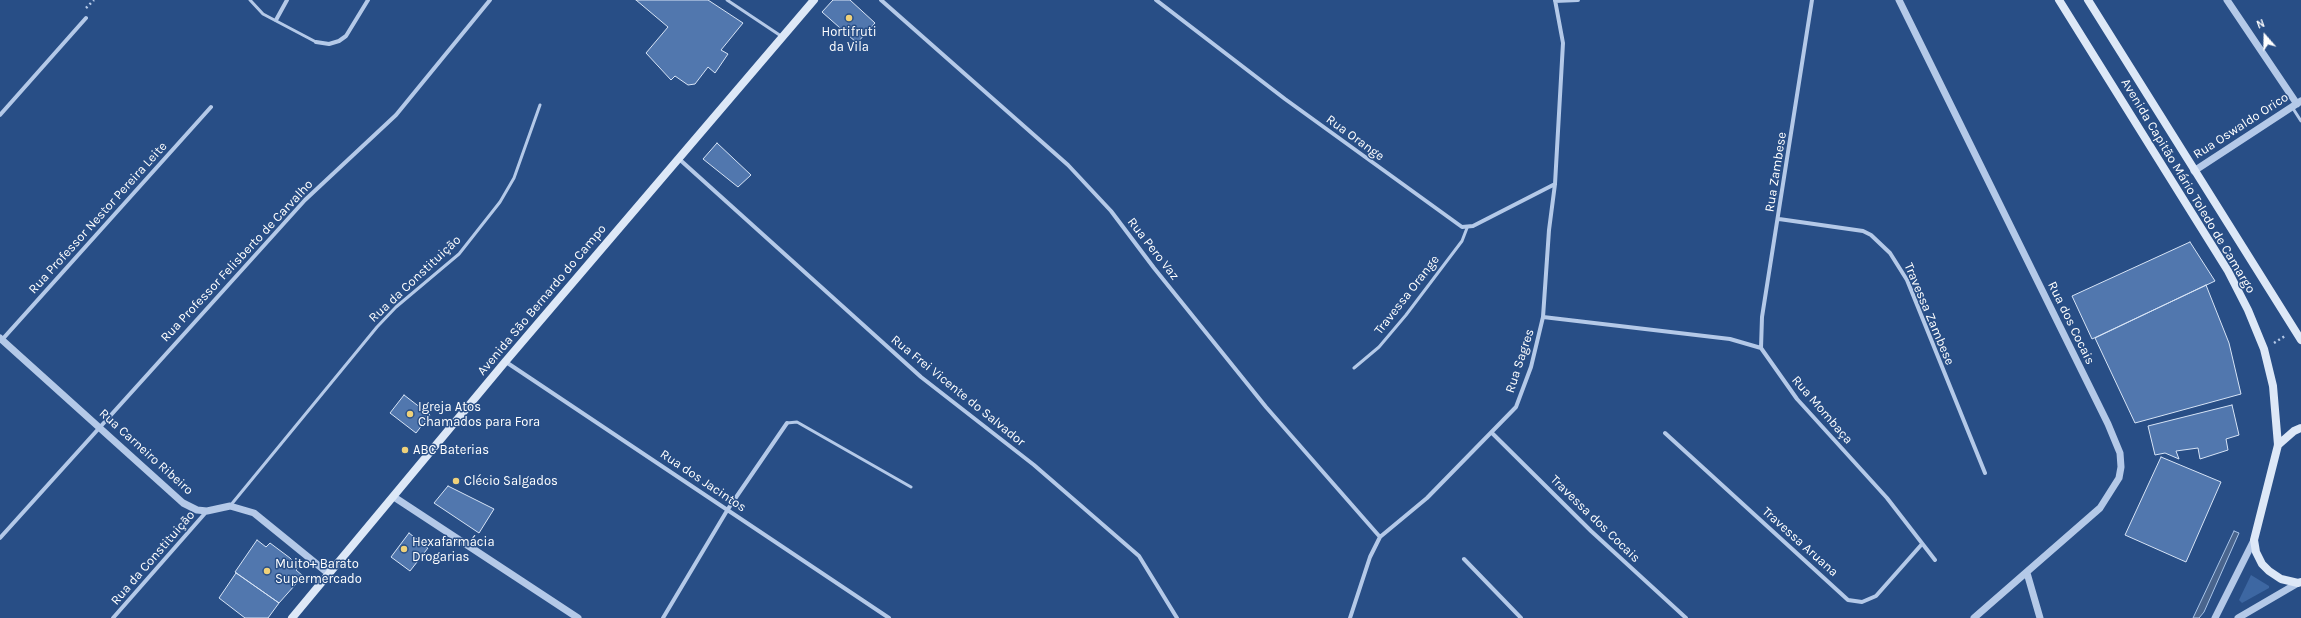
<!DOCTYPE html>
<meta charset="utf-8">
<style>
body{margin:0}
#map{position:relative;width:2301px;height:618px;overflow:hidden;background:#284e86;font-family:Karla,sans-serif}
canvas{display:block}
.north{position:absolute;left:2245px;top:16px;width:40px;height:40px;-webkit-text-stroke:3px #284e86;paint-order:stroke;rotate:340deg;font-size:11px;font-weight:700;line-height:16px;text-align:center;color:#fff}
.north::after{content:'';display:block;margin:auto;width:14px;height:18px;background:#fff;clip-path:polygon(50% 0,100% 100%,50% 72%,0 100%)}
</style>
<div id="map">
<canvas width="2301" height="618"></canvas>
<div class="north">N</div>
</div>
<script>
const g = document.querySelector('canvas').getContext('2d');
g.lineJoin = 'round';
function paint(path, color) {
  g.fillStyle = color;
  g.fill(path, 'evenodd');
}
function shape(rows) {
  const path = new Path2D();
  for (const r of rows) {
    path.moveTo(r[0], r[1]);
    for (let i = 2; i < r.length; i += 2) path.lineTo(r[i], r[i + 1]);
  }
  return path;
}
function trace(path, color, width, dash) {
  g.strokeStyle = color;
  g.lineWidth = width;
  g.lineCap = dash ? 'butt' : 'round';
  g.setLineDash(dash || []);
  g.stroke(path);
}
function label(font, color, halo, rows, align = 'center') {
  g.font = font + ' Karla,sans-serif';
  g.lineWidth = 3;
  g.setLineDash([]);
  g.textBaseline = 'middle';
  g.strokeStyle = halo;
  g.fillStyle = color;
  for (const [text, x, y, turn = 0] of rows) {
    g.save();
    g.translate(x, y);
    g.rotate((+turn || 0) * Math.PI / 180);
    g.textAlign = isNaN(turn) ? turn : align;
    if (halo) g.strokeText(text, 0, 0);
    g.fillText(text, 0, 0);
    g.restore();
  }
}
const green = shape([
 [2251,575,2269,586,2269,588,2242,603,2239,600]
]);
const water = shape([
 [2234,531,2239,533,2204,612,2199,618,2193,618,2234,531]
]);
const building = shape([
 [636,0,708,0,743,23,721,50,728,54,715,73,708,67,695,84,688,85,675,76,671,80,646,53,668,27,636,0],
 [833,0,850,0,875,23,857,43,822,12,833,0],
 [717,143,751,175,738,187,703,159,717,143],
 [2190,242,2215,281,2092,339,2072,296,2190,242],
 [2206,285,2229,343,2241,394,2135,423,2095,338,2206,285],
 [404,395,430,415,416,433,390,413,404,395],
 [2232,405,2239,435,2226,439,2228,450,2200,459,2198,448,2176,451,2179,459,2165,453,2155,455,2148,426,2232,405],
 [2161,457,2221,482,2186,562,2125,535,2161,457],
 [448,486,494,509,479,533,434,503,448,486],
 [409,533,428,548,410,571,391,557,409,533],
 [257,540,266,547,270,543,290,558,299,567,296,570,303,576,279,603,235,572,257,540],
 [236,573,279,603,268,618,245,618,219,598,236,573]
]);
const path = shape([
 [86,8,94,0],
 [2274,343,2285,336]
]);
const service = shape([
 [250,0,263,14,316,42],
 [727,0,781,36],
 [2292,107,2301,121],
 [1354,368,1379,347,1406,315,1462,241,1467,228],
 [787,423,797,422,911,487],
 [230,506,377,327,396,307,459,254,500,202,514,178,540,105]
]);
const minor = shape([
 [881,0,1068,165,1111,211,1154,268,1266,407,1380,537],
 [1156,0,1285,99,1462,227,1473,226,1555,184],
 [1555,1,1578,0],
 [276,20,287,0],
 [316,42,329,44,339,41,346,36,368,0],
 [0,115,86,18],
 [678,158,921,377,1034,465,1139,556,1177,618],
 [1779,219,1863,231,1871,235,1890,253,1907,280,1985,473],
 [1543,317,1730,339,1761,348,1797,399,1887,498,1935,560],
 [1,341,211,107],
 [1761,348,1762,317,1812,0],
 [506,362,889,618],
 [1492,433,1591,531,1686,618],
 [1665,433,1848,600,1862,602,1876,596,1922,544],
 [0,538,305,200,396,115,490,0],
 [1464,559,1521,618],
 [113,618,207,511],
 [663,618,728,509,787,423],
 [1350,618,1370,557,1380,537,1427,498,1516,407,1531,367,1543,317,1549,230,1555,184,1563,43,1555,0]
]);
const tertiary = shape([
 [1899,0,2108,424,2120,453,2121,467,2119,478,2100,508,1974,618],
 [2227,0,2297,104],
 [2194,171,2301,101],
 [0,338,183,503,197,510,207,511,230,506,254,513,329,574],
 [394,497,578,618],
 [2027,573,2040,618],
 [2215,618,2254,540],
 [2238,618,2298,583]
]);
const secondary = shape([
 [2059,0,2228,271,2248,310,2264,349,2273,386,2278,445,2254,540,2256,552,2262,564,2269,571,2281,579,2298,583,2301,582],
 [2088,0,2301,340],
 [2278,445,2294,431,2301,428],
 [292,618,505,362,814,0]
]);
const markers = [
 [849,18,4,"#efd17a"],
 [410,414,4,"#efd17a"],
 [405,450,4,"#efd17a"],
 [456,481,4,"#efd17a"],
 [404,549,4,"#efd17a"],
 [267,571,4,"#efd17a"]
];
const poiNames = [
 ["Hortifruti",849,32,"center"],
 ["da Vila",849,47,"center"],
 ["Igreja Atos",418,407],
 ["Chamados para Fora",418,422],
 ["ABC Baterias",413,450],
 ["Clécio Salgados",464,481],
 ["Hexafarmácia",412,542],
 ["Drogarias",412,557],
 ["Muito+ Barato",275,564],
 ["Supermercado",275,579]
];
const streetNames = [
 ["Rua Oswaldo Orico",2241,126,-33],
 ["Rua Orange",1355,138,36],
 ["Rua Zambese",1776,172,-81],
 ["Avenida Capitão Mário Toledo de Camargo",2188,186,59],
 ["Rua Professor Nestor Pereira Leite",98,218,-48],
 ["Rua Pero Vaz",1153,249,52],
 ["Rua Professor Felisberto de Carvalho",237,261,-47],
 ["Rua da Constituição",415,279,-43],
 ["Travessa Orange",1407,295,-52],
 ["Avenida São Bernardo do Campo",542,300,-50],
 ["Travessa Zambese",1929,314,67],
 ["Rua dos Cocais",2071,323,64],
 ["Rua Sagres",1520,361,-72],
 ["Rua Frei Vicente do Salvador",958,391,39],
 ["Rua Mombaça",1822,410,49],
 ["Rua Carneiro Ribeiro",146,452,42],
 ["Rua dos Jacintos",703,481,34],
 ["Travessa dos Cocais",1595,519,44],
 ["Travessa Aruana",1800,542,42],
 ["Rua da Constituição",153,558,-49]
];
paint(green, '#3d67a2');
paint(water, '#4a658d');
trace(water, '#a8c4e8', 1);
paint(building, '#5177ae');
trace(building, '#d7e4f6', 1);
trace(path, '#b4c9e8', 2.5, [2, 3]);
trace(service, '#b4c9e8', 3);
trace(minor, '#b4c9e8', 4);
trace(tertiary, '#b4c9e8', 7);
trace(secondary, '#dde8f7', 8);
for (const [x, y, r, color] of markers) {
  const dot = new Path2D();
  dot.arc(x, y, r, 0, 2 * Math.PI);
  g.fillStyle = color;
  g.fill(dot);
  trace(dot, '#284e86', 1.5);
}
label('13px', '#fff', '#284e86', poiNames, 'left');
label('13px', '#fff', '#284e86', streetNames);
</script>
